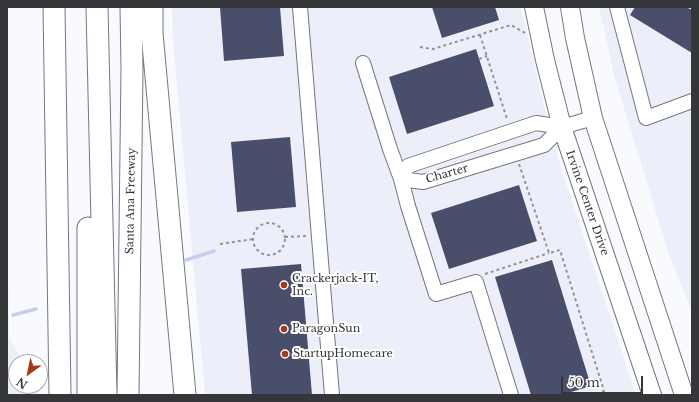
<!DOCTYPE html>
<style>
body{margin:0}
#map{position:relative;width:699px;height:402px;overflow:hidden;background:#f9fafe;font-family:"Libre Baskerville",serif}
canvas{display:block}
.frame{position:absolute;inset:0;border:8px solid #35363a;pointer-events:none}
.north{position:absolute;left:8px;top:354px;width:40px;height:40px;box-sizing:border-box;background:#fff;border:1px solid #aeafb0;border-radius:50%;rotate:213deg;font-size:11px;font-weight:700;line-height:16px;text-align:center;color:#35363a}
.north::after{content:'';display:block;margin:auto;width:14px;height:18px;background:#a33a1e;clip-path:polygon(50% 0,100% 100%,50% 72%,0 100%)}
.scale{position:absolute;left:561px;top:376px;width:82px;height:18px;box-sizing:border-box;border:2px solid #35363a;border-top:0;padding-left:5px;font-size:12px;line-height:14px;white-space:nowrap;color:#35363a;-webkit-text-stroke:3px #fff;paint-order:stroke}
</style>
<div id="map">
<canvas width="699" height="402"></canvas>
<div class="frame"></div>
<div class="north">N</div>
<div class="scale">50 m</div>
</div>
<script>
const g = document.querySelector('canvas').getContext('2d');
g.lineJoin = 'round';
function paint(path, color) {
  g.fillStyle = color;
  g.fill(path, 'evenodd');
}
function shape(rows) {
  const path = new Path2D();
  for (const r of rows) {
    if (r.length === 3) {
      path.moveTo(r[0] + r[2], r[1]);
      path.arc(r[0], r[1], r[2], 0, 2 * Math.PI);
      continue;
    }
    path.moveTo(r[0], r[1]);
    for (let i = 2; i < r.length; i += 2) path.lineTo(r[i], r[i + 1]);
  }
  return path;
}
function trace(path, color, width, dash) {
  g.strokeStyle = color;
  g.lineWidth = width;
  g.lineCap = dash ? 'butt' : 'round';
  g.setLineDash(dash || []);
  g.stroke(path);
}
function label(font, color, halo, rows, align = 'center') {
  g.font = font + ' "Libre Baskerville",serif';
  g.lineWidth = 4;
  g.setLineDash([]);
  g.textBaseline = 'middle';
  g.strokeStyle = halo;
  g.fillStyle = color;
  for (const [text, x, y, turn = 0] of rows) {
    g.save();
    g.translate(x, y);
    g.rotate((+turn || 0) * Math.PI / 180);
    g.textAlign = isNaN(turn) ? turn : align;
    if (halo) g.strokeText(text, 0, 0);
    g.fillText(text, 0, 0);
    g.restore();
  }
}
const built = shape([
 [172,7,521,7,544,105,561,168,636,395,205,395,173,41],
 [599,7,692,7,692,312,669,255,614,75],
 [7,185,9,338,20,356,20,362,16,362,16,386,21,386,22,395,7,395]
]);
const stream = shape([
 [186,260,214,251],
 [13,315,36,309]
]);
const building = shape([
 [220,7,280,7,284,56,224,61],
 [432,7,495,7,499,20,442,38],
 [635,7,686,7,692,10,692,53,630,15],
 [476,49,494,106,407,134,389,77],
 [290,137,296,207,237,212,231,142],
 [519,185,537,241,449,269,431,213],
 [552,260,591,386,561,395,531,395,495,277],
 [301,264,312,395,252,395,241,269]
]);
const path = shape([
 [480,35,507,119],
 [420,47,433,49,511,25,525,33],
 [479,59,487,56],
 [519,164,549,253,560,250,604,391,594,395],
 [269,239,16],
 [285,237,307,236],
 [220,244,253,239],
 [485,274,549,253]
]);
const minor = shape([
 [300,7,332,395],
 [617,7,646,118,692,101],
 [363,63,390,149,401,179,408,206,436,294,476,282,511,395],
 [562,127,544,145,423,182,401,179,408,166,536,123,562,127,593,118]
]);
const major = shape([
 [534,7,545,60,562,127,652,395],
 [570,7,575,38,593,118,684,395]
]);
const highway = shape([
 [54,7,60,395],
 [97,7,106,395],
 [152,7,152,33,185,395],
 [88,395,88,228],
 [128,395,132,68,131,7]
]);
const markers = [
 [284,285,4,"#a33a1e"],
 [284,329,4,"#a33a1e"],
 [285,354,4,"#a33a1e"]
];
const streetNames = [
 ["Charter",447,174,-16],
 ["Santa Ana Freeway",131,201,-89],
 ["Irvine Center Drive",587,203,71]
];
const poiNames = [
 ["Crackerjack-IT,",292,279],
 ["Inc.",292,292],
 ["ParagonSun",292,329],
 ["StartupHomecare",293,354]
];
paint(built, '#eceffa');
trace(stream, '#c6cef0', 3.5);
paint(building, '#494f6b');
trace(minor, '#747780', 16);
trace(major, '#747780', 20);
trace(highway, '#747780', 23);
trace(path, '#929397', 2, [3, 3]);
trace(minor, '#fff', 14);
trace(major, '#fff', 18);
trace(highway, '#fff', 21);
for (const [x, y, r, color] of markers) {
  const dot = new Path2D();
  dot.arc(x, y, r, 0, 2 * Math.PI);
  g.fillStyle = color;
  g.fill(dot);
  trace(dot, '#fff', 1.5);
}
label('11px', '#35363a', '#fff', streetNames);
label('11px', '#35363a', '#fff', poiNames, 'left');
</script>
